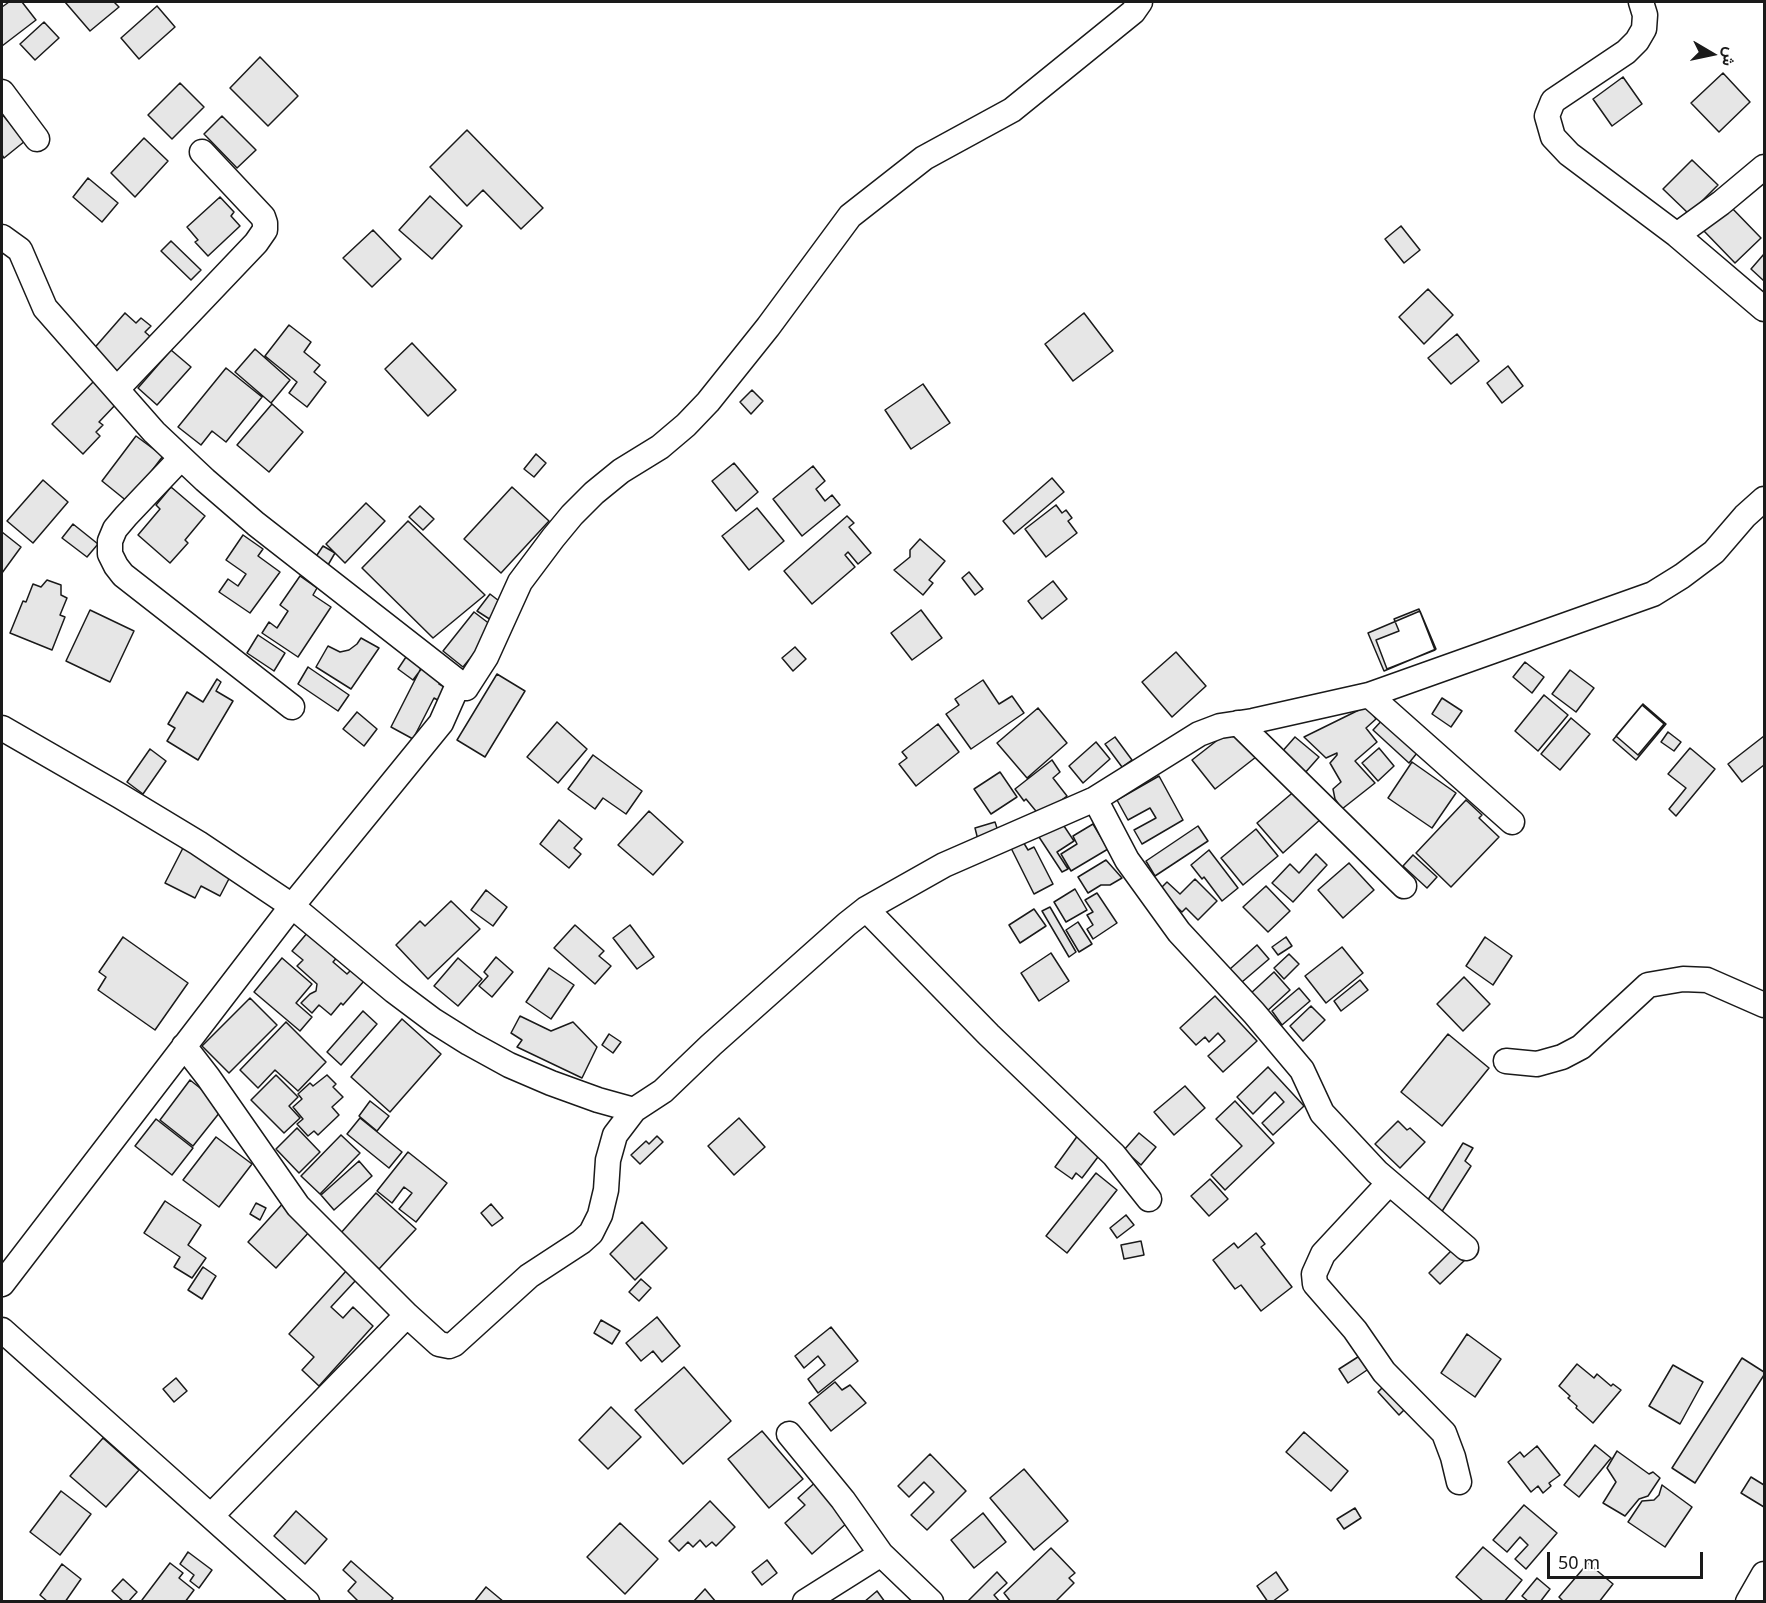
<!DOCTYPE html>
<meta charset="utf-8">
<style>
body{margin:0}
#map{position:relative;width:1766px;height:1603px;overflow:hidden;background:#fff;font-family:"Noto Sans",Vazirmatn,sans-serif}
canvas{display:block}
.frame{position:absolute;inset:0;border:3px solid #1a1a1a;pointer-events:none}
.north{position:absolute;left:1682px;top:24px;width:60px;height:60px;-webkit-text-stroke:4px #fff;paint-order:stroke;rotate:99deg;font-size:16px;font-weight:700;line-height:24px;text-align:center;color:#1a1a1a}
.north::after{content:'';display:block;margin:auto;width:21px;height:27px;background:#1a1a1a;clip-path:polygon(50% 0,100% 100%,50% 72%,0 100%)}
.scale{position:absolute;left:1547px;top:1552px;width:156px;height:27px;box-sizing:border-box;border:3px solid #1a1a1a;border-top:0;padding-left:8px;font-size:18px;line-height:21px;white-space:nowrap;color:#1a1a1a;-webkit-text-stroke:4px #fff;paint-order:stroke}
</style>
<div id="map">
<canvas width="1766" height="1603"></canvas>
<div class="frame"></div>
<div class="north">ش</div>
<div class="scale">50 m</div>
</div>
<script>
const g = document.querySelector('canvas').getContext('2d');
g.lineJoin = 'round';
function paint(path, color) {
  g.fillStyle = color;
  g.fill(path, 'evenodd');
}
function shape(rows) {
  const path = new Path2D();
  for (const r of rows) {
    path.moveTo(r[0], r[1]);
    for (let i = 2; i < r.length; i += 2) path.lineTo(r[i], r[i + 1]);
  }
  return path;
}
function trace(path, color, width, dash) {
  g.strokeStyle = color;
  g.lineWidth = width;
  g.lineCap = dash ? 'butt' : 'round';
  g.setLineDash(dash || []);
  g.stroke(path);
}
const building = shape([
 [9,2,22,2,36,20,2,46,2,7,9,2],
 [65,2,114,2,119,7,90,31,65,2],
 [157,6,175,27,139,59,121,38,157,6],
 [44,22,59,38,35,60,20,44,44,22],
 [260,57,298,96,268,126,230,88,260,57],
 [1723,73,1750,102,1719,132,1691,103,1723,73],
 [1623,77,1642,104,1612,126,1593,99,1623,77],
 [180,83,204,107,172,139,148,115,180,83],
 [2,114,25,141,4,158,2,155,2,114],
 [222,116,256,150,237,168,204,134,222,116],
 [467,130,543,208,521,229,483,190,467,206,430,167,467,130],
 [144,138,168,161,135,197,111,173,144,138],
 [1692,160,1718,185,1689,214,1663,189,1692,160],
 [88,178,118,203,102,222,73,197,88,178],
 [430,196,462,226,432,259,399,230,430,196],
 [220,197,234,212,231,216,240,226,208,256,195,242,198,240,187,227,220,197],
 [1729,205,1761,238,1735,263,1703,230,1729,205],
 [1401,226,1420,250,1404,263,1385,239,1401,226],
 [373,230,401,259,372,287,343,258,373,230],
 [171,241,201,270,191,280,161,251,171,241],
 [1764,254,1764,281,1751,269,1764,254],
 [1428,289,1453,315,1424,344,1399,317,1428,289],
 [125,313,136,323,141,318,151,326,145,332,153,339,118,378,90,353,125,313],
 [1084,313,1113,351,1073,381,1045,344,1084,313],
 [289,325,311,342,304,352,320,365,314,372,326,382,307,407,289,393,297,382,265,356,289,325],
 [1457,334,1479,361,1451,384,1428,358,1457,334],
 [412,343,456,390,428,416,385,369,412,343],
 [255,349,290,380,271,403,235,372,255,349],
 [171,350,191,367,157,405,138,388,171,350],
 [1508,366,1523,386,1502,403,1487,383,1508,366],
 [226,368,262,397,226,442,212,431,201,445,178,427,226,368],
 [96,379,119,401,99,422,103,425,96,432,100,436,83,454,52,424,96,379],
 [923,384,950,423,911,449,885,410,923,384],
 [752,390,763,401,751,414,740,402,752,390],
 [272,404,303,432,269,472,237,445,272,404],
 [136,436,163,456,128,502,102,481,136,436],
 [536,454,546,463,534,477,524,469,536,454],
 [734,463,758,492,736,511,712,481,734,463],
 [813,466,825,481,816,489,825,501,832,495,840,505,802,536,773,499,813,466],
 [1052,478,1064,492,1014,534,1003,521,1052,478],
 [43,480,68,502,33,543,7,521,43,480],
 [171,487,205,516,185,540,188,543,170,563,138,535,160,509,156,505,171,487],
 [512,487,549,521,501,573,464,539,512,487],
 [366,503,385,521,345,563,326,544,366,503],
 [1056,505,1062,513,1066,510,1072,518,1068,521,1077,533,1046,557,1025,529,1056,505],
 [420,506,434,519,423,530,409,517,420,506],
 [757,508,784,541,749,570,722,536,757,508],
 [847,516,854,523,849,527,871,553,858,564,848,552,845,555,855,567,812,604,784,571,847,516],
 [408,521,485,595,433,638,362,568,408,521],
 [73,524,98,544,87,557,62,538,73,524],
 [2,532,21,547,2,573,2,532],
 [243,535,263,549,258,556,280,572,250,613,219,592,228,579,238,586,246,574,226,560,243,535],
 [920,539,945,561,929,580,933,583,923,595,894,570,910,557,910,550,920,539],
 [323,546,335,553,328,565,315,558,323,546],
 [969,572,983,589,975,595,962,578,969,572],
 [300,576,317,588,313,595,331,607,298,657,262,633,269,622,277,628,288,611,280,605,300,576],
 [47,580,61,585,61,595,67,598,60,615,65,617,52,650,10,633,23,601,26,602,33,584,41,587,47,580],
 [1053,581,1067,599,1042,619,1028,601,1053,581],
 [490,594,503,604,491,620,477,611,490,594],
 [1419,609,1435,650,1387,669,1376,640,1399,631,1394,619,1419,609],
 [90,610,134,631,110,682,66,661,90,610],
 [921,610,942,638,912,660,891,633,921,610],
 [1420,611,1436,649,1384,671,1368,633,1420,611],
 [474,612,495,628,463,667,443,651,474,612],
 [258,635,285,653,274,671,247,653,258,635],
 [361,638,379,648,351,689,316,667,328,646,340,652,349,650,357,644,361,638],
 [795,647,806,659,793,671,782,658,795,647],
 [1176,652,1206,686,1172,717,1142,682,1176,652],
 [406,657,422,668,413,680,398,669,406,657],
 [1525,662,1544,677,1532,693,1513,677,1525,662],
 [422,666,443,677,439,684,452,691,445,704,434,698,413,739,391,727,422,666],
 [308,667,349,695,338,711,298,684,308,667],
 [1570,670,1594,688,1576,712,1552,694,1570,670],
 [497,674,525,691,485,757,457,740,497,674],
 [217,679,221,682,216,691,233,701,198,760,167,741,175,728,168,724,187,692,203,702,217,679],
 [983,680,999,704,1012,696,1024,713,971,749,946,714,959,705,955,699,983,680],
 [1544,695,1568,715,1538,751,1515,731,1544,695],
 [1442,698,1462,711,1451,727,1432,714,1442,698],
 [1643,704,1666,724,1636,760,1613,740,1643,704],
 [1642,705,1664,724,1638,755,1616,736,1642,705],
 [1367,706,1376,719,1366,728,1377,742,1355,761,1375,783,1342,809,1335,799,1333,789,1341,782,1330,763,1337,755,1337,753,1326,758,1304,737,1367,706],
 [1038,708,1067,743,1027,778,997,743,1038,708],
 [357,712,377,729,364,746,343,729,357,712],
 [1386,716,1421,748,1409,763,1373,730,1386,716],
 [1571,718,1590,734,1560,770,1541,754,1571,718],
 [557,722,587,749,558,783,527,757,557,722],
 [938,724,959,752,916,786,899,764,907,758,902,752,938,724],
 [1233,728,1256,757,1215,789,1192,760,1233,728],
 [1668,732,1681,742,1674,751,1661,742,1668,732],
 [1764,736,1764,765,1742,782,1728,764,1764,736],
 [1115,737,1132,760,1122,767,1105,744,1115,737],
 [1295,737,1319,757,1304,774,1280,754,1295,737],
 [1096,742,1110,759,1083,783,1069,766,1096,742],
 [1379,748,1394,766,1378,781,1362,763,1379,748],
 [1690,748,1715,769,1676,816,1669,809,1686,788,1668,774,1690,748],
 [150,749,166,761,143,794,127,782,150,749],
 [593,755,642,791,626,814,603,798,595,809,568,789,593,755],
 [1052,760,1060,772,1053,778,1067,796,1040,816,1026,799,1024,801,1015,789,1052,760],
 [1412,762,1456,793,1432,828,1388,798,1412,762],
 [1000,772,1017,797,991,814,974,789,1000,772],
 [1159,776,1183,820,1142,844,1134,830,1156,818,1150,808,1128,820,1117,800,1159,776],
 [1297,789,1322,818,1283,853,1257,823,1297,789],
 [1466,800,1482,815,1479,818,1499,837,1451,887,1416,853,1466,800],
 [649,811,683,842,653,875,618,845,649,811],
 [559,820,582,839,574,848,581,854,569,868,540,844,559,820],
 [995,822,999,834,978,840,975,828,995,822],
 [1062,823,1074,841,1057,852,1068,869,1062,872,1039,837,1062,823],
 [1093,824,1108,849,1071,871,1061,854,1077,844,1073,836,1093,824],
 [1198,826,1208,841,1155,876,1146,861,1198,826],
 [1256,829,1278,856,1243,885,1221,858,1256,829],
 [1022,840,1028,850,1034,847,1053,884,1034,894,1010,846,1022,840],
 [184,846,233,871,220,896,201,886,195,898,165,883,184,846],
 [1209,850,1238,888,1222,901,1204,877,1202,879,1191,865,1209,850],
 [1316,854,1327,865,1293,902,1272,883,1290,864,1299,873,1316,854],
 [1413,855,1437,877,1427,888,1403,866,1413,855],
 [1106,860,1122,878,1110,885,1101,885,1088,893,1078,877,1106,860],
 [1349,863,1374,890,1343,918,1318,890,1349,863],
 [1195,879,1217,901,1198,920,1186,908,1182,912,1159,890,1167,882,1180,894,1195,879],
 [1266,886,1290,911,1268,932,1243,907,1266,886],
 [1075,889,1087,910,1066,922,1054,902,1075,889],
 [486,890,507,907,493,926,471,910,486,890],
 [1097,893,1117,923,1093,939,1087,929,1093,925,1087,915,1093,912,1085,900,1097,893],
 [451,901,480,929,428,979,396,945,420,921,425,926,451,901],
 [1050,907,1076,952,1069,957,1042,911,1050,907],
 [1034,909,1046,926,1020,943,1009,925,1034,909],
 [1078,922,1092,944,1079,952,1066,930,1078,922],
 [575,925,604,951,599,956,611,966,595,984,554,948,575,925],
 [630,925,654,957,637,969,613,938,630,925],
 [308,932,341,953,333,962,347,974,351,970,364,981,343,1005,341,1003,331,1015,319,1005,312,1013,301,1003,310,994,316,991,317,984,297,966,303,960,292,951,308,932],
 [123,937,188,983,155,1030,98,990,106,977,99,972,123,937],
 [1286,937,1292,946,1278,955,1272,947,1286,937],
 [1485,937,1512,956,1493,985,1466,966,1485,937],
 [1257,945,1269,959,1242,982,1230,969,1257,945],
 [1342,947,1363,973,1326,1003,1305,976,1342,947],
 [1051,953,1069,981,1039,1001,1021,973,1051,953],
 [1289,954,1299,964,1284,979,1274,968,1289,954],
 [496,957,513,972,492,997,479,986,488,976,484,972,496,957],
 [282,958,312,984,296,1003,312,1017,300,1031,254,992,282,958],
 [458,958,482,979,458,1006,434,986,458,958],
 [549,968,574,985,551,1019,526,1002,549,968],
 [1274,972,1290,990,1266,1012,1250,994,1274,972],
 [1464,977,1490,1004,1463,1031,1437,1004,1464,977],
 [1360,980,1368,990,1341,1011,1334,1001,1360,980],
 [1299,988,1310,1001,1282,1025,1272,1011,1299,988],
 [1215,996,1257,1041,1223,1072,1208,1056,1225,1041,1218,1033,1209,1042,1205,1037,1196,1045,1180,1028,1215,996],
 [250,998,277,1025,229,1073,202,1046,250,998],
 [1311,1006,1325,1020,1303,1041,1290,1026,1311,1006],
 [363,1011,377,1024,341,1065,327,1052,363,1011],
 [520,1016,551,1031,573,1022,597,1047,582,1078,517,1047,522,1040,511,1033,520,1016],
 [402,1019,441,1054,390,1112,351,1077,402,1019],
 [286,1022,326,1062,298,1091,275,1070,258,1088,240,1070,286,1022],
 [609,1034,621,1042,613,1053,602,1045,609,1034],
 [1448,1034,1489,1068,1442,1126,1401,1092,1448,1034],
 [1268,1067,1304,1106,1273,1135,1262,1123,1284,1102,1275,1092,1253,1114,1237,1097,1268,1067],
 [276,1075,298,1097,289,1106,300,1118,284,1133,251,1100,276,1075],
 [327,1075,336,1084,333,1087,343,1097,332,1107,339,1115,318,1135,314,1131,308,1136,297,1124,303,1119,293,1107,302,1099,298,1094,310,1083,313,1086,327,1075],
 [190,1080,224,1107,193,1146,160,1120,190,1080],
 [1185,1086,1205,1108,1174,1135,1154,1112,1185,1086],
 [370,1101,389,1116,377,1131,359,1116,370,1101],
 [1235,1101,1274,1143,1225,1190,1211,1175,1242,1146,1216,1119,1235,1101],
 [360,1118,402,1152,389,1168,347,1134,360,1118],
 [739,1118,765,1147,734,1175,708,1146,739,1118],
 [156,1119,193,1148,172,1175,135,1146,156,1119],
 [1398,1121,1407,1130,1410,1128,1425,1142,1400,1168,1375,1144,1398,1121],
 [297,1128,320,1152,299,1173,276,1149,297,1128],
 [1081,1131,1104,1149,1082,1178,1076,1173,1072,1179,1055,1167,1081,1131],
 [1139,1133,1156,1147,1141,1165,1124,1150,1139,1133],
 [341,1135,360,1153,320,1194,301,1176,341,1135],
 [657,1136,663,1142,640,1164,631,1155,646,1141,649,1144,657,1136],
 [216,1137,252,1164,219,1207,183,1180,216,1137],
 [1463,1143,1473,1148,1465,1161,1471,1166,1441,1213,1426,1203,1463,1143],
 [408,1152,447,1183,416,1222,399,1209,412,1193,404,1187,392,1203,377,1191,408,1152],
 [359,1161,372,1176,334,1210,321,1195,359,1161],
 [1096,1173,1117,1190,1067,1253,1046,1236,1096,1173],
 [1210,1179,1228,1199,1209,1216,1191,1196,1210,1179],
 [376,1193,416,1229,379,1269,340,1234,376,1193],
 [286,1200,311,1230,276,1268,248,1242,286,1200],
 [165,1201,201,1225,188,1245,206,1258,192,1278,174,1267,180,1257,144,1233,165,1201],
 [256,1203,266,1208,260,1220,250,1214,256,1203],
 [491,1204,503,1218,492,1226,481,1213,491,1204],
 [1126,1215,1134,1225,1117,1238,1110,1228,1126,1215],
 [642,1222,667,1248,635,1280,610,1254,642,1222],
 [1256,1233,1265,1244,1261,1247,1292,1287,1261,1311,1241,1285,1235,1289,1213,1260,1234,1243,1238,1248,1256,1233],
 [1141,1241,1144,1255,1124,1259,1121,1245,1141,1241],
 [1455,1247,1466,1259,1440,1284,1429,1273,1455,1247],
 [203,1267,216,1276,202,1299,188,1290,203,1267],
 [347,1270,357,1279,331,1307,343,1318,353,1307,373,1326,319,1386,302,1370,314,1357,289,1334,347,1270],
 [641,1279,651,1288,639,1301,629,1292,641,1279],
 [657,1317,680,1346,662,1362,653,1351,641,1361,626,1343,657,1317],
 [601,1320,620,1331,612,1344,594,1333,601,1320],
 [831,1327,858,1361,818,1393,808,1379,825,1365,818,1356,804,1368,795,1356,831,1327],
 [1467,1334,1501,1359,1475,1397,1441,1373,1467,1334],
 [1361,1355,1370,1368,1348,1383,1339,1369,1361,1355],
 [1742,1358,1764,1372,1764,1375,1695,1483,1672,1468,1742,1358],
 [1577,1364,1594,1378,1597,1374,1611,1386,1613,1384,1621,1390,1593,1423,1576,1408,1577,1406,1568,1398,1570,1396,1559,1386,1577,1364],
 [1673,1365,1703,1382,1680,1424,1649,1406,1673,1365],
 [684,1367,731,1421,683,1464,635,1410,684,1367],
 [176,1378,187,1391,174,1402,163,1389,176,1378],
 [1390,1380,1412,1402,1399,1415,1378,1392,1390,1380],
 [835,1382,842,1390,850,1385,866,1403,831,1431,809,1403,835,1382],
 [611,1407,641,1437,608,1469,579,1440,611,1407],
 [762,1431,803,1479,769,1508,728,1459,762,1431],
 [1304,1432,1348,1471,1331,1491,1286,1452,1304,1432],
 [103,1438,139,1470,106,1507,70,1476,103,1438],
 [1595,1445,1611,1458,1579,1497,1564,1485,1595,1445],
 [1537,1446,1560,1475,1549,1483,1551,1486,1543,1493,1538,1486,1531,1492,1508,1462,1520,1452,1524,1457,1537,1446],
 [1617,1451,1649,1474,1653,1472,1660,1478,1648,1496,1639,1499,1625,1516,1603,1503,1616,1482,1607,1468,1617,1451],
 [930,1454,966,1491,927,1530,911,1515,934,1492,924,1482,909,1497,898,1486,930,1454],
 [1024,1469,1068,1521,1034,1550,990,1498,1024,1469],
 [1751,1477,1764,1485,1764,1507,1741,1493,1751,1477],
 [819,1479,848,1522,812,1554,785,1523,805,1505,798,1498,819,1479],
 [1662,1485,1692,1507,1665,1547,1628,1522,1642,1501,1654,1500,1659,1495,1662,1485],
 [61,1491,91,1514,60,1555,30,1532,61,1491],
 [710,1501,735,1527,716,1546,712,1542,706,1547,700,1540,693,1547,688,1542,679,1551,669,1541,710,1501],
 [1524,1505,1557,1533,1526,1569,1515,1559,1528,1545,1520,1537,1507,1552,1493,1540,1524,1505],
 [1355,1508,1361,1518,1344,1529,1337,1519,1355,1508],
 [296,1511,327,1539,305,1564,274,1536,296,1511],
 [983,1513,1006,1542,974,1568,951,1540,983,1513],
 [620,1523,658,1559,625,1594,587,1557,620,1523],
 [1483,1547,1522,1580,1504,1602,1484,1602,1456,1577,1483,1547],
 [1051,1548,1075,1573,1069,1578,1074,1583,1055,1602,1011,1602,1004,1593,1051,1548],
 [188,1552,212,1570,199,1588,190,1581,194,1575,180,1564,188,1552],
 [767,1560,777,1573,762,1585,752,1572,767,1560],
 [351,1561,393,1598,390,1602,359,1602,348,1591,356,1582,343,1570,351,1561],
 [170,1563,183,1573,179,1578,194,1590,185,1602,144,1602,142,1600,170,1563],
 [1588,1563,1613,1584,1599,1602,1564,1602,1559,1597,1588,1563],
 [62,1564,81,1579,65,1602,48,1602,40,1595,62,1564],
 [997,1572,1007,1583,994,1595,1000,1602,967,1602,997,1572],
 [1276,1572,1288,1590,1272,1602,1268,1602,1257,1586,1276,1572],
 [1537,1578,1550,1589,1540,1602,1529,1602,1522,1596,1537,1578],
 [123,1579,137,1592,128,1602,124,1602,112,1591,123,1579],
 [486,1587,504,1602,474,1602,486,1587],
 [705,1589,716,1602,693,1602,705,1589],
 [877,1591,885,1602,864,1602,877,1591]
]);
const minor = shape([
 [1641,2,1645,15,1644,29,1637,41,1626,52,1553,101,1547,116,1553,137,1569,154,1677,235,1764,309],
 [2,92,37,139],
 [1677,235,1721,203,1764,167],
 [2,237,20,250,45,308,154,432,205,480,256,524,466,688],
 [117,389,256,243,265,230,265,223,263,217,202,152],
 [181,458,126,516,115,529,110,541,110,554,116,566,123,575,292,707],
 [466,688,486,657,520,582,553,538,572,515,594,493,621,471,660,447,686,425,708,402,768,327,850,216,924,158,1012,110,1133,12,1140,2],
 [1369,695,1512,822],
 [1238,723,1404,886],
 [2,728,120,796,198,843,292,906,394,991,434,1021,469,1043,509,1065,551,1083,598,1100,634,1110],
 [1095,799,1127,860,1179,932,1254,1013,1302,1070,1322,1113,1377,1172,1466,1248],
 [866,909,989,1035,1114,1155,1149,1199],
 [184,1046,208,1077,298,1206,407,1315,439,1344,449,1346,454,1344,529,1276,581,1242,591,1233,600,1215,606,1190,608,1160,615,1135,634,1110,663,1091,711,1045,847,924,866,909,944,865,1095,799,1199,734,1220,726,1253,721,1369,695,1653,594,1682,576,1714,552,1745,516,1764,499],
 [1506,1061,1537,1064,1562,1057,1581,1047,1648,985,1683,979,1707,980,1764,1005],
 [1389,1183,1323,1254,1314,1274,1315,1284,1355,1330,1384,1372,1444,1433,1453,1457,1459,1482],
 [2,1284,292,906,441,723,457,687,466,688],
 [2,1330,307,1602],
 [789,1434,843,1500,881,1554,931,1602],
 [211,1516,407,1315],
 [805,1602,881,1554],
 [1748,1602,1764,1574]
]);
paint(building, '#e6e6e6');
trace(building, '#1a1a1a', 1.5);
trace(minor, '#1a1a1a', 27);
trace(minor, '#fff', 24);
</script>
